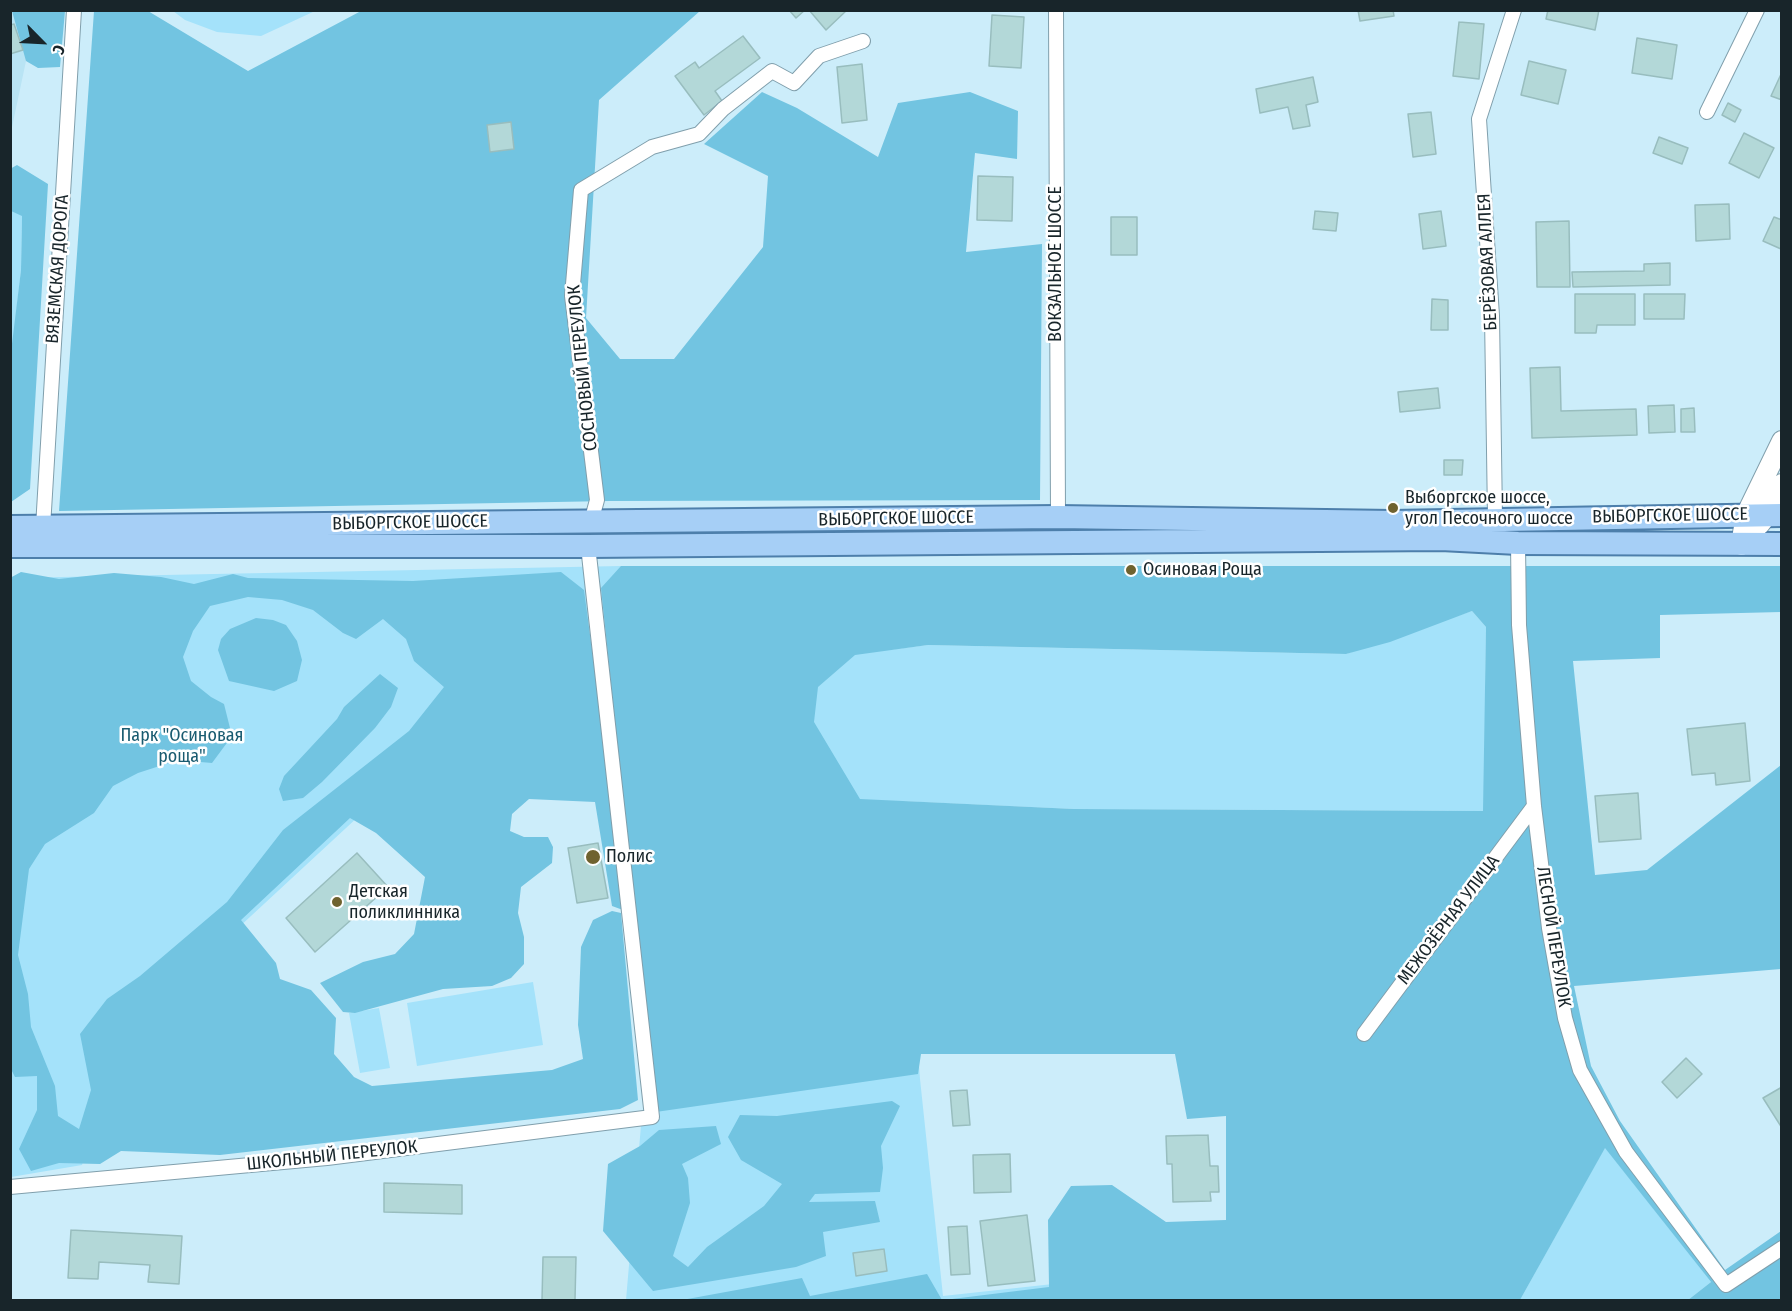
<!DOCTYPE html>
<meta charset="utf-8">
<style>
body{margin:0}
#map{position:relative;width:1792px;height:1311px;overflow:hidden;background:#ccedfa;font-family:"Fira Sans Condensed",sans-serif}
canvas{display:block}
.frame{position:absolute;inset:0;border:12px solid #18252a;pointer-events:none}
.north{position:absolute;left:12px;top:12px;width:60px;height:60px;-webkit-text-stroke:4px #fff;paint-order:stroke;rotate:114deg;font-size:16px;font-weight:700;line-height:24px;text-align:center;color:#18252a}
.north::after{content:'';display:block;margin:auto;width:21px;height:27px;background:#18252a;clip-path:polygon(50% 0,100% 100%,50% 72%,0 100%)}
</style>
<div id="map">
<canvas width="1792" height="1311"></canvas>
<div class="frame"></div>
<div class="north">С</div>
</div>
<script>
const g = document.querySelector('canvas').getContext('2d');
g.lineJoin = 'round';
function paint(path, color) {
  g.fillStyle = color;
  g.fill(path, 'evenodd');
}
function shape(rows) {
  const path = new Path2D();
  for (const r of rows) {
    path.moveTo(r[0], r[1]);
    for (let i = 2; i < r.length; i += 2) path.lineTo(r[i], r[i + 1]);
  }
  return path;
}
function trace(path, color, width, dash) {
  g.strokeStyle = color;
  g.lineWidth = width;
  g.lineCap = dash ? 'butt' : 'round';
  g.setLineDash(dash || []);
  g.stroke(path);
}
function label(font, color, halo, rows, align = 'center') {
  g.font = font + ' "Fira Sans Condensed",sans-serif';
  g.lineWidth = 5;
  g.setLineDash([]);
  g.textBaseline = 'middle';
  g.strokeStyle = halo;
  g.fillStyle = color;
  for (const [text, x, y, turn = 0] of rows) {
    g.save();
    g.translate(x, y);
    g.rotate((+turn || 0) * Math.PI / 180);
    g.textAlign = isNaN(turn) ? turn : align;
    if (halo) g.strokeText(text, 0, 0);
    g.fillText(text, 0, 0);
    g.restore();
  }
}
const built = shape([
 [14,10,30,59,26,61,11,132,10,11]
]);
const green = shape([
 [173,11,315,11,261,36,217,32,185,20],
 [11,211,22,215,21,270,11,360],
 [621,566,882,566,888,650,928,645,1346,654,1472,611,1486,627,1484,811,1074,809,899,801,920,1079,943,1296,1264,1261,1380,1300,626,1300,642,1114,653,1085,613,708,468,715,129,1029,82,1165,11,1177,11,578],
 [533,982,543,1045,417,1066,407,1003],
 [379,1008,390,1068,360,1073,349,1013],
 [1605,1147,1711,1282,1688,1300,1520,1300]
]);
const forest = shape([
 [12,11,65,11,60,67,38,68,26,61],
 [94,11,148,11,248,71,361,11,700,11,599,100,586,318,620,359,674,359,763,247,768,176,704,144,762,92,797,108,878,157,898,103,970,92,1018,111,1017,159,975,153,966,252,1042,244,1040,500,610,501,59,511],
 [17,165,48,184,30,489,11,502,10,360,21,270,22,216,11,211,10,169],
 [621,566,1781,566,1781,612,1660,615,1660,658,1573,661,1595,875,1647,870,1781,765,1781,969,1574,986,1591,1066,1620,1121,1725,1270,1781,1231,1781,1300,1688,1300,1711,1282,1605,1148,1520,1300,944,1300,1049,1287,1048,1220,1071,1186,1112,1185,1166,1222,1226,1220,1226,1116,1187,1119,1175,1054,921,1054,918,1074,642,1114,653,1085,601,588],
 [1472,611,1486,627,1483,811,1074,809,860,799,814,722,818,687,855,655,928,645,1346,654,1390,642],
 [21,572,59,579,114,573,161,577,194,584,233,574,248,578,413,581,561,572,584,590,611,792,623,910,612,906,595,802,529,799,512,814,510,831,524,837,548,837,553,847,552,863,521,887,518,913,524,937,524,964,511,978,492,986,443,989,355,1013,343,1012,320,983,363,962,395,954,414,934,425,877,376,833,350,818,241,920,276,963,280,979,311,990,336,1018,334,1054,354,1077,372,1086,552,1070,583,1059,578,1025,581,947,593,920,612,911,621,913,638,1100,620,1109,220,1155,121,1151,100,1164,59,1163,31,1171,19,1149,37,1110,37,1076,15,1077,10,1067,10,578],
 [248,597,282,600,313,610,343,633,356,639,383,619,406,639,414,661,444,687,409,731,283,830,227,902,140,976,107,999,80,1034,91,1090,79,1129,58,1116,55,1086,31,1027,28,994,18,955,29,869,45,844,94,813,113,786,138,773,178,760,212,763,232,736,224,704,211,697,191,681,183,657,193,631,210,606],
 [256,618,273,620,286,625,297,641,302,660,297,681,274,691,229,681,218,650,221,639,230,629],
 [380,674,398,688,391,707,375,728,322,782,303,798,283,801,279,789,284,776,337,719,344,707],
 [892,1101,900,1106,881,1146,883,1168,880,1192,815,1194,809,1202,875,1201,880,1222,823,1232,826,1256,796,1267,653,1291,603,1231,608,1164,640,1146,659,1130,716,1126,721,1144,682,1164,688,1178,690,1203,673,1256,688,1267,707,1247,764,1206,782,1184,741,1160,728,1137,740,1115,777,1116],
 [927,1274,942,1300,682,1300,802,1278,810,1296]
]);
const building = shape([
 [789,10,805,10,796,18,789,10],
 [809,10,847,10,826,30,809,10],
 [1358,10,1393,10,1394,16,1360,21,1358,10],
 [1548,10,1599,10,1595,30,1546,19,1548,10],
 [992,15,1024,17,1021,68,989,66,992,15],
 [1459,22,1484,24,1479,79,1453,76,1459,22],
 [14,24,23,50,10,54,10,25,14,24],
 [743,36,760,58,715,91,722,101,704,115,675,76,695,62,699,68,743,36],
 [1637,38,1677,45,1672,79,1632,73,1637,38],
 [1529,61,1566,70,1558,104,1521,95,1529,61],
 [862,64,867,120,842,123,837,67,862,64],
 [1782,72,1782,100,1771,96,1782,72],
 [1313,77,1318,102,1306,105,1310,126,1293,129,1288,107,1260,113,1256,89,1313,77],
 [1728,103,1741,110,1735,122,1722,115,1728,103],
 [1431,112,1436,154,1413,157,1408,114,1431,112],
 [511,122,514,149,490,152,487,125,511,122],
 [1744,133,1774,148,1759,178,1729,163,1744,133],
 [1659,137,1688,148,1682,164,1653,153,1659,137],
 [978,176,1013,177,1012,221,977,220,978,176],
 [1729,204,1730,239,1696,241,1695,205,1729,204],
 [1315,211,1338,213,1336,231,1313,229,1315,211],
 [1441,211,1446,246,1423,249,1419,214,1441,211],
 [1111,217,1137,217,1137,255,1111,255,1111,217],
 [1774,217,1782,220,1781,249,1763,241,1774,217],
 [1569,221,1570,287,1537,287,1536,222,1569,221],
 [1670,263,1670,285,1573,287,1572,272,1644,271,1644,264,1670,263],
 [1575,294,1635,294,1635,325,1597,325,1596,333,1575,333,1575,294],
 [1644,294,1685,294,1684,319,1644,319,1644,294],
 [1432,299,1448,300,1448,330,1431,330,1432,299],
 [1560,367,1561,411,1636,409,1637,435,1532,438,1530,368,1560,367],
 [1438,388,1440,408,1400,412,1398,392,1438,388],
 [1674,405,1675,432,1649,433,1648,406,1674,405],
 [1694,408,1695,432,1681,432,1681,409,1694,408],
 [1444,460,1463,460,1462,475,1444,475,1444,460],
 [1745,723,1750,781,1716,785,1715,773,1692,775,1687,729,1745,723],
 [1638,793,1641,839,1599,842,1595,796,1638,793],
 [598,843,608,898,577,903,568,848,598,843],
 [357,853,388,887,315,952,286,918,357,853],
 [1686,1058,1702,1074,1677,1098,1662,1082,1686,1058],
 [1782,1087,1782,1128,1763,1098,1782,1087],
 [967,1090,970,1125,953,1126,950,1091,967,1090],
 [1208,1135,1210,1166,1218,1166,1219,1192,1210,1192,1211,1201,1173,1202,1172,1164,1167,1164,1166,1136,1208,1135],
 [1010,1154,1011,1192,974,1193,973,1155,1010,1154],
 [384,1183,462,1185,462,1214,384,1212,384,1183],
 [1027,1215,1035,1281,988,1286,980,1221,1027,1215],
 [967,1226,970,1274,951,1275,948,1227,967,1226],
 [71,1230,182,1236,179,1284,148,1282,150,1265,99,1262,98,1279,68,1278,71,1230],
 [884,1249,887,1271,856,1276,853,1253,884,1249],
 [543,1257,576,1257,575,1300,542,1300,543,1257]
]);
const minor = shape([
 [1056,10,1058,517],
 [1707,112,1757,10],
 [1495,518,1492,316,1479,119,1514,10],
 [591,522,597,500,572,296,581,190,652,147,699,134,723,109,772,71,794,83,819,56,863,41],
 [43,527,74,10],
 [1518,543,1519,625,1534,806,1549,928,1565,1018,1580,1070,1626,1152,1726,1285,1782,1248],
 [1364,1034,1534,806],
 [10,1187,327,1158,652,1117,588,546]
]);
const secondary = shape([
 [1759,525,1767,515,1782,484],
 [1741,545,1746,515,1782,441]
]);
const primary = shape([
 [10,527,1058,517,1392,522,1782,515],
 [10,546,588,546,1441,539,1518,543,1782,544]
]);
const markers = [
 [1393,508,6,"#6f622f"],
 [1131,570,6,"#6f622f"],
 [593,857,8,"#6f622f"],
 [337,902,6,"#6f622f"]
];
const streetNames = [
 ["БЕРЁЗОВАЯ АЛЛЕЯ",1488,262,-93],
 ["ВОКЗАЛЬНОЕ ШОССЕ",1056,264,-90],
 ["ВЯЗЕМСКАЯ ДОРОГА",58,269,-86],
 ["СОСНОВЫЙ ПЕРЕУЛОК",583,368,-96],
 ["ВЫБОРГСКОЕ ШОССЕ",1670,516,-1],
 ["ВЫБОРГСКОЕ ШОССЕ",896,519,-1],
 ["ВЫБОРГСКОЕ ШОССЕ",410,523,-1],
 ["МЕЖОЗЁРНАЯ УЛИЦА",1449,920,-53],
 ["ЛЕСНОЙ ПЕРЕУЛОК",1553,937,81],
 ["ШКОЛЬНЫЙ ПЕРЕУЛОК",332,1156,-6]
];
const poiNames = [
 ["Выборгское шоссе,",1405,498],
 ["угол Песочного шоссе",1405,519],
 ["Осиновая Роща",1143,570],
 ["Полис",606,857],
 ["Детская",349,892],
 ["поликлинника",349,913]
];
const parkNames = [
 ["Парк \"Осиновая",182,736],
 ["роща\"",182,757]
];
paint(built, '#b9e4f4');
paint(green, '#a4e2fa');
paint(forest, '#72c4e1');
paint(building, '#b3d8d8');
trace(building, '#98bdbe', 1.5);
trace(minor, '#809fac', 16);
trace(secondary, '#809fac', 22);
trace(primary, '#4d7fab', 26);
trace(minor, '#fff', 14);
trace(secondary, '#fff', 20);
trace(primary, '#a6cff6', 22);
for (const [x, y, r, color] of markers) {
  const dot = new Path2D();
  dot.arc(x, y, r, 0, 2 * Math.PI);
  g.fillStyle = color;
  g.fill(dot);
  trace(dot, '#fff', 2);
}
label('18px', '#18252a', '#fff', streetNames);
label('18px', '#18252a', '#fff', poiNames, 'left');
label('18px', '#195b70', '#fff', parkNames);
</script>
